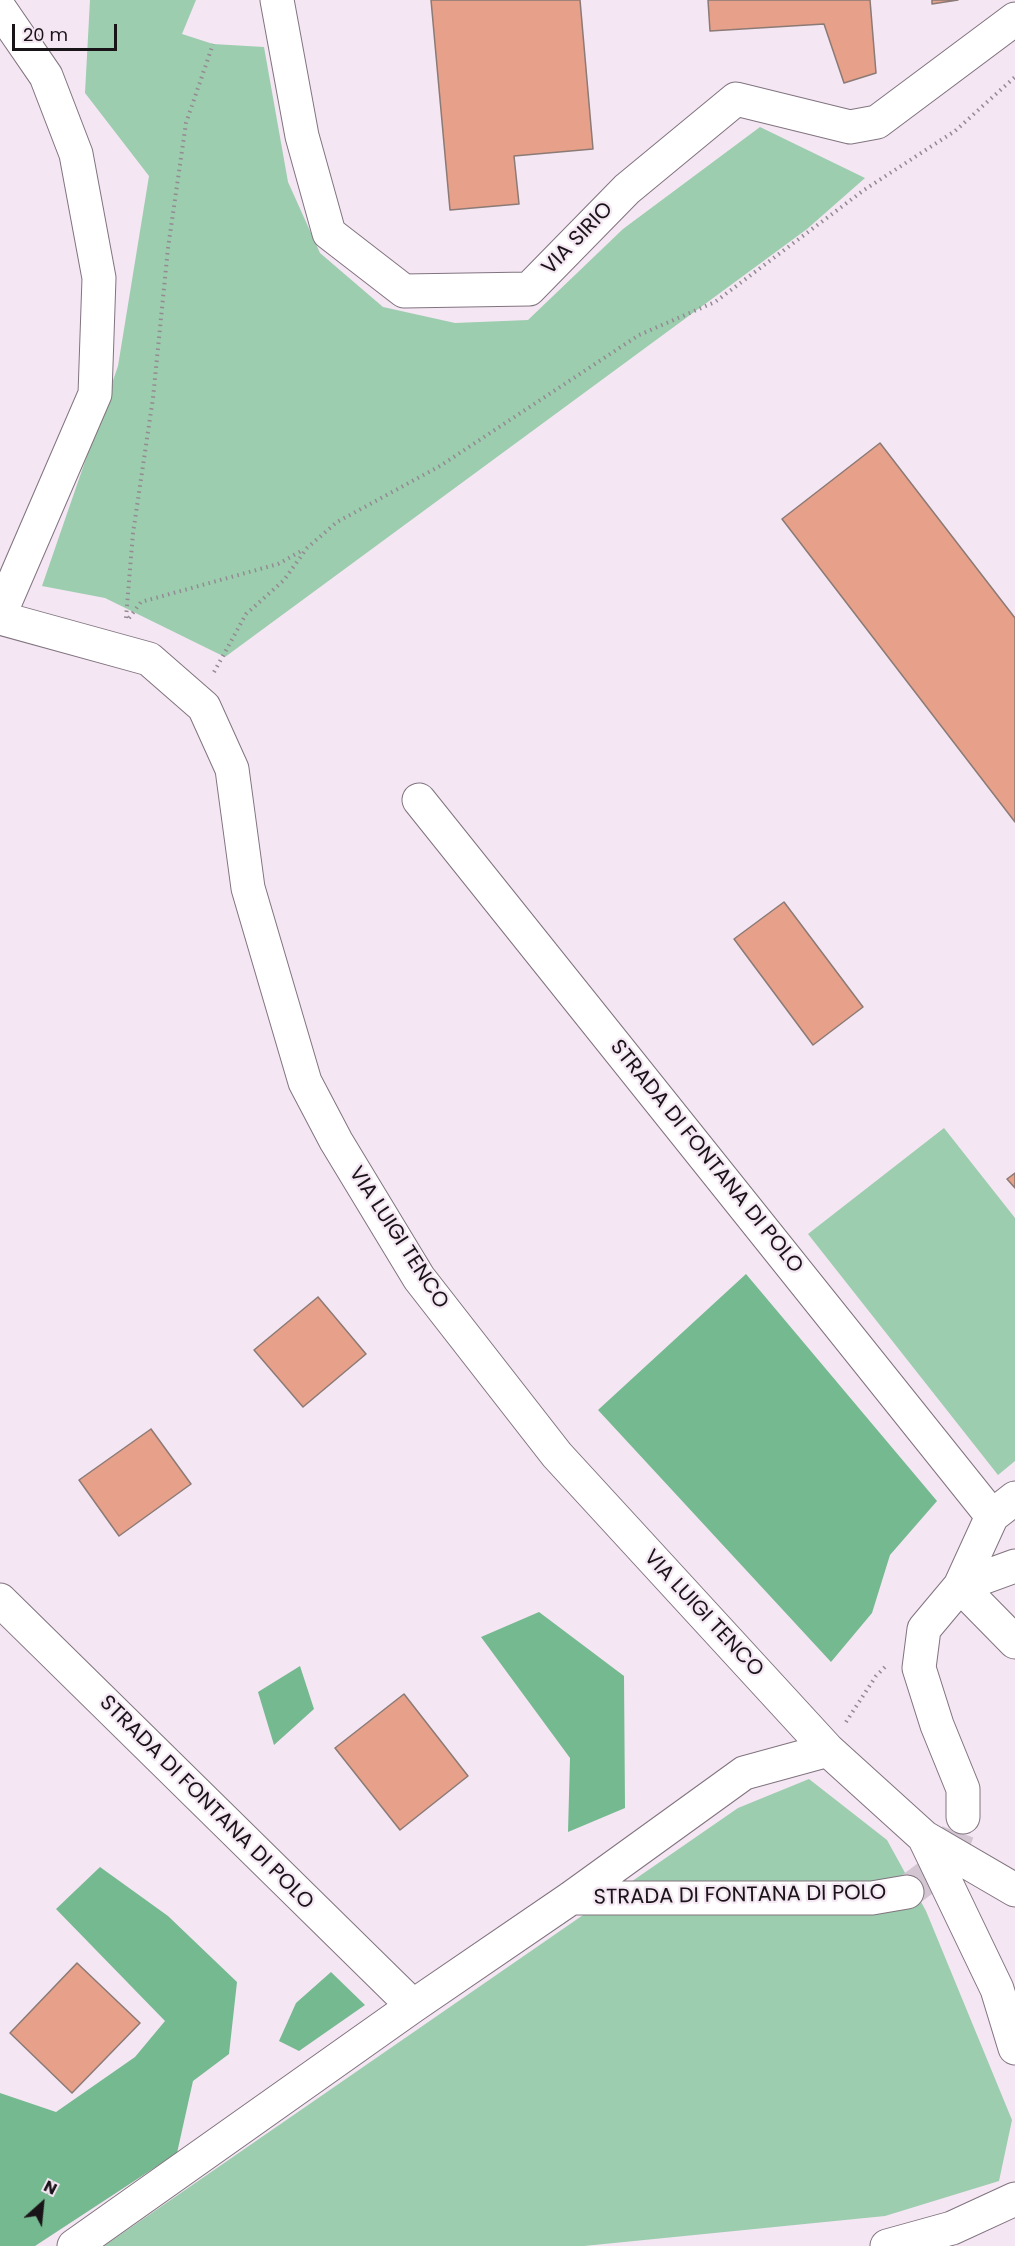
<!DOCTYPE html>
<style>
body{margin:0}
#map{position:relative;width:1015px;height:2246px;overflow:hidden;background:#f4e6f3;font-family:Poppins,sans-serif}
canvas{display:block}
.north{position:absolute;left:12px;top:2174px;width:60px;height:60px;-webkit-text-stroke:4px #f4e6f3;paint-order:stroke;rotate:27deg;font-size:16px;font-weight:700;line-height:24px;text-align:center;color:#191418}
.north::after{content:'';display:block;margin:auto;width:21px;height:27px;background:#191418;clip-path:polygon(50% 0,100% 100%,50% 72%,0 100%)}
.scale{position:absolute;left:12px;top:24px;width:105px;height:27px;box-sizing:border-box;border:3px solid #191418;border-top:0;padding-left:8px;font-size:18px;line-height:21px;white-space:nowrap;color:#191418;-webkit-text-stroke:4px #f4e6f3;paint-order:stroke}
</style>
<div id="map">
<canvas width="1015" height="2246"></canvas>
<div class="north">N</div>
<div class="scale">20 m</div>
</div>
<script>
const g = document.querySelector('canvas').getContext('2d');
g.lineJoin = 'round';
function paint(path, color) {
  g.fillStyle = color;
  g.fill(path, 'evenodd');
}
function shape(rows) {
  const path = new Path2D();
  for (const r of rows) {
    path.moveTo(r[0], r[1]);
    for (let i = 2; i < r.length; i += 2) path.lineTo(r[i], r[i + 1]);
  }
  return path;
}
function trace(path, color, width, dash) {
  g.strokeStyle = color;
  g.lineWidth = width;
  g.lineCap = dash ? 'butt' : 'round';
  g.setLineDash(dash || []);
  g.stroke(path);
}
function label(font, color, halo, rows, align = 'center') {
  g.font = font + ' Poppins,sans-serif';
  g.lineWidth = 4.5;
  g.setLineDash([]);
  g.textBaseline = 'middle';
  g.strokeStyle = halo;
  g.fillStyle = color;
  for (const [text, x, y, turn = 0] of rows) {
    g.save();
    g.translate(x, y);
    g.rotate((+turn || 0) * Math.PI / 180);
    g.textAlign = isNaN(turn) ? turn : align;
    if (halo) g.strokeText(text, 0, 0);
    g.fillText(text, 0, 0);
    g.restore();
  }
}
const green = shape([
 [90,0,196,0,182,34,213,44,264,47,288,182,320,253,383,307,455,323,528,320,623,229,760,127,865,178,807,229,225,657,105,598,42,586,118,366,149,176,85,93],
 [944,1128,1015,1218,1015,1461,998,1475,808,1234],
 [809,1779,887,1840,926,1911,1012,2120,999,2181,885,2216,584,2246,104,2246,738,1808]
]);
const forest = shape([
 [746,1274,937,1501,890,1555,872,1613,831,1662,598,1410],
 [539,1612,624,1676,625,1808,568,1832,570,1758,481,1637],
 [300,1666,314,1709,274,1745,258,1692],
 [100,1867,168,1916,237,1982,229,2054,193,2081,177,2153,35,2246,0,2246,0,2093,56,2112,135,2057,165,2021,56,1909],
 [331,1972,365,2005,299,2051,279,2041,296,2003]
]);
const building = shape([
 [431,0,580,0,593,149,514,156,519,204,450,210,431,0],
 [708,0,870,0,876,73,844,83,824,24,710,31,708,0],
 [932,0,958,0,932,4,932,0],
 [880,443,1015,618,1015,822,782,519,880,443],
 [784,902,863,1007,813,1045,734,939,784,902],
 [1015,1173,1015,1188,1007,1179,1015,1173],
 [318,1297,366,1354,303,1407,254,1350,318,1297],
 [151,1429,191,1484,119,1536,79,1480,151,1429],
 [404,1694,468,1776,400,1830,335,1748,404,1694],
 [77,1963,140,2023,72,2093,10,2033,77,1963]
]);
const minorTunnel = shape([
 [907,1892,947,1862,963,1817]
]);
const path = shape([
 [126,618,133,533,153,398,168,248,186,123,213,44],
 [129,618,141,602,278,564,303,550],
 [214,672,246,614,284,580,307,548,337,522,440,466,639,335,715,302,864,190,955,131,1015,77],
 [846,1722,876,1676,885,1667]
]);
const minor = shape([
 [277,0,302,136,329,233,404,291,529,289,627,189,736,99,850,127,877,122,1015,19],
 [0,9,46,76,76,154,99,278,95,394,0,614],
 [0,618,149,659,204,707,232,769,248,888,305,1082,336,1141,419,1278,557,1455,828,1750,924,1837,1015,1890],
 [419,800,992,1516],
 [960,1586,1015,1642],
 [960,1586,1015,1566],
 [0,1600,413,2006],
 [963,1817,963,1789,937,1725,919,1668,924,1629,960,1586,992,1516,1015,1498],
 [924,1837,997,1989,1015,2048],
 [571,1898,872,1898,907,1892],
 [74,2246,413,2006,571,1898,744,1773,828,1750]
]);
const tertiary = shape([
 [887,2246,952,2228,1015,2199]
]);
const streetNames = [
 ["VIA SIRIO",578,239,-46],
 ["STRADA DI FONTANA DI POLO",706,1157,51],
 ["VIA LUIGI TENCO",398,1238,57],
 ["VIA LUIGI TENCO",703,1614,47],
 ["STRADA DI FONTANA DI POLO",206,1803,45],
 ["STRADA DI FONTANA DI POLO",740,1896,-1]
];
paint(green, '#9ccdae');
paint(forest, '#75b990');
paint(building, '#e7a08a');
trace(building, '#8b7a75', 1.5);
trace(minorTunnel, '#d3c6d2', 33, [33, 16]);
trace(minor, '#80747f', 35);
trace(tertiary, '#80747f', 35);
trace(path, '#948a93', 4, [1.5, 4.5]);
trace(minor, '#fff', 33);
trace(tertiary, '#fff', 33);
label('21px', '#191418', '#f4e6f3', streetNames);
</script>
